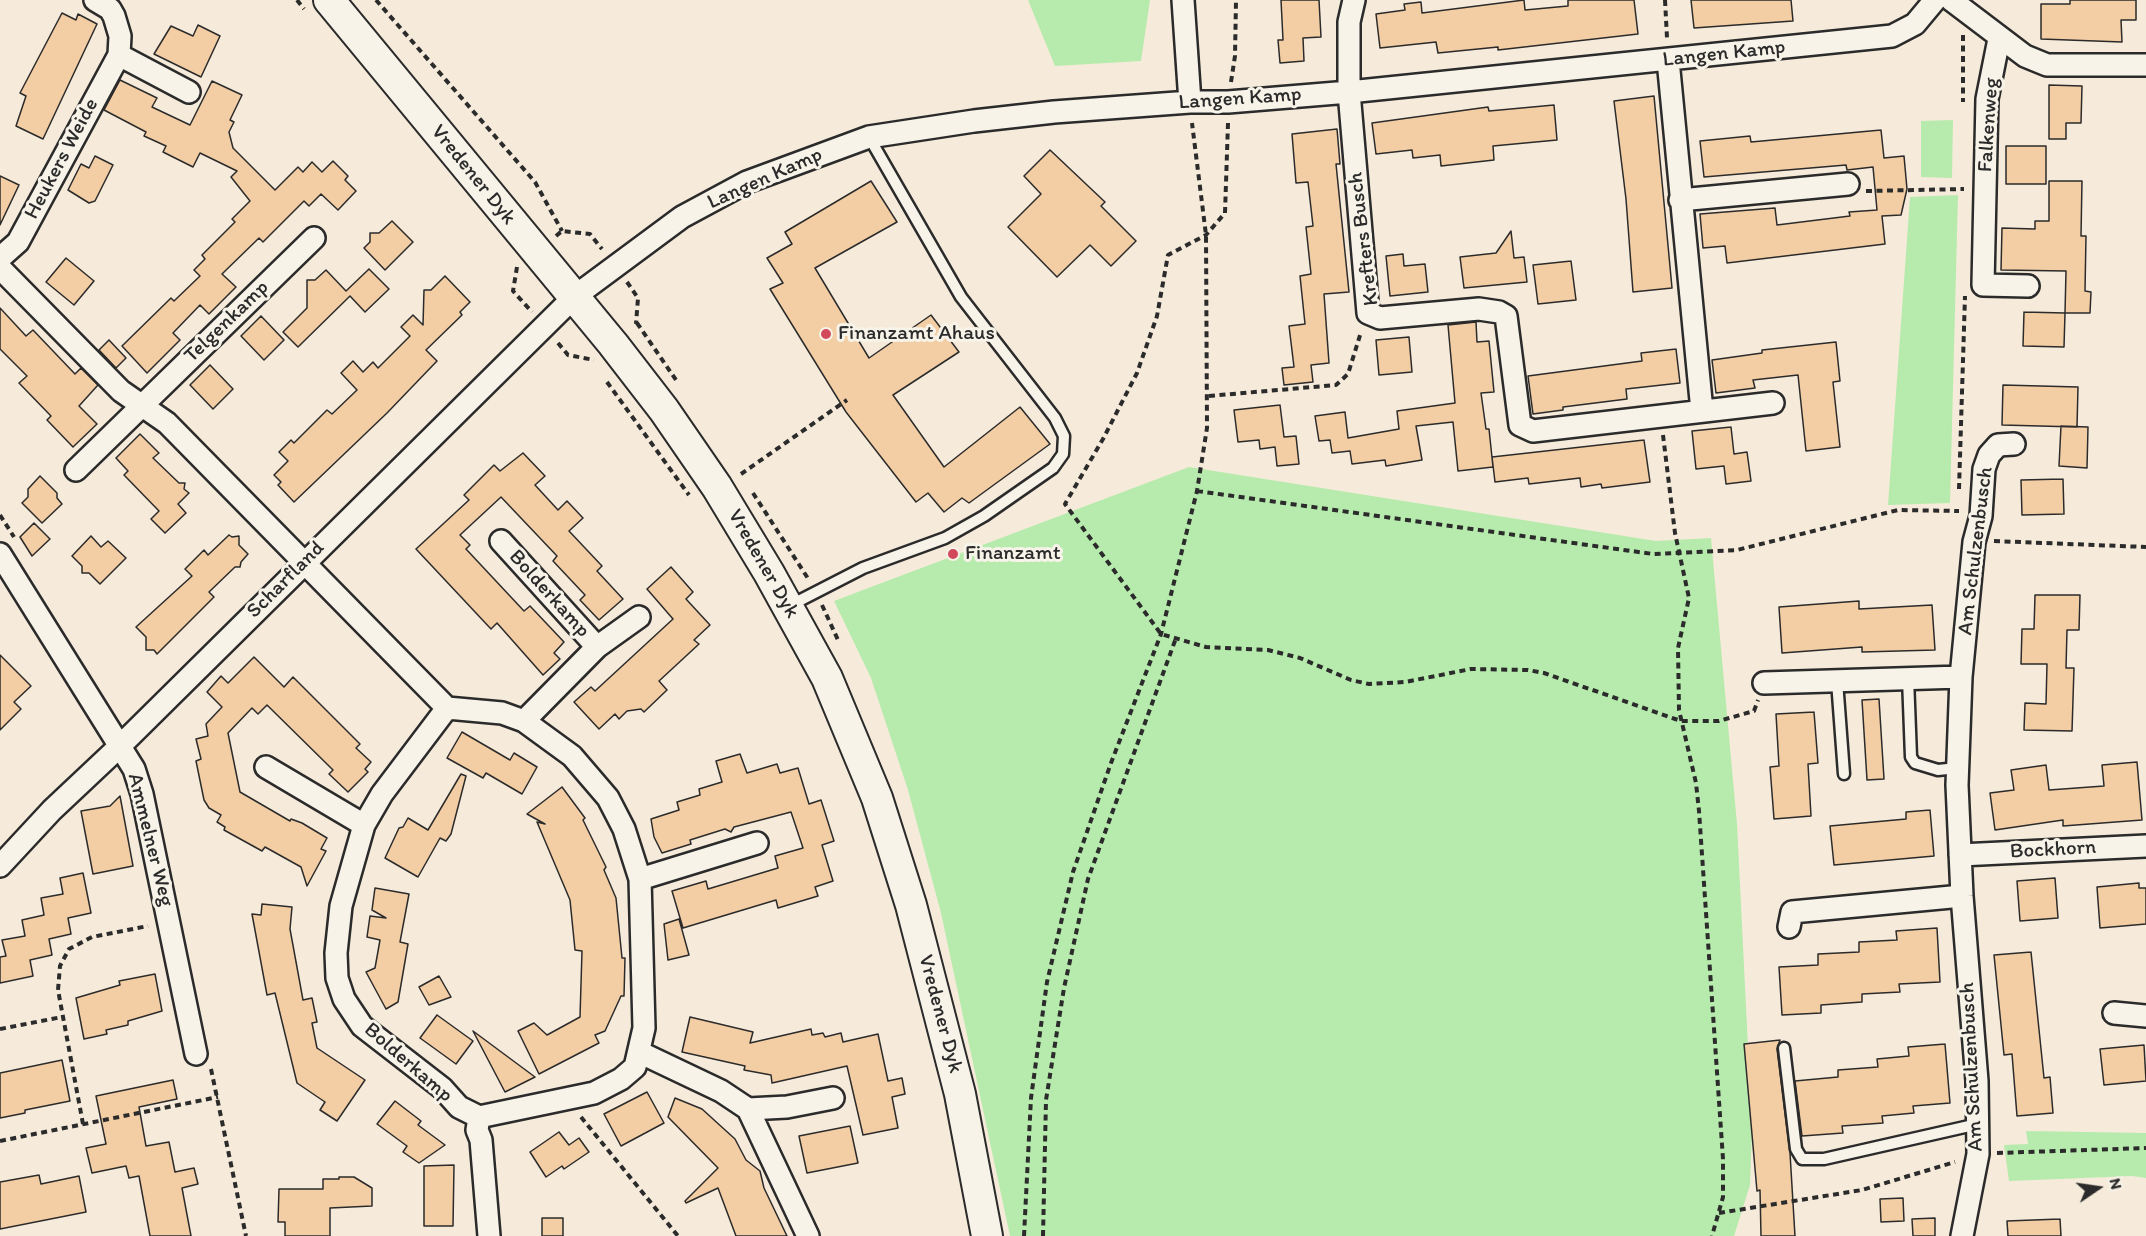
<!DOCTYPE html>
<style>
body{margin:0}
#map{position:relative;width:2146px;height:1236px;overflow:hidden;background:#f6ebda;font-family:Itim,sans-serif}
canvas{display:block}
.north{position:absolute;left:2068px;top:1158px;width:60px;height:60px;-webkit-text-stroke:4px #f7f3e8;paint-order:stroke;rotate:77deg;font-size:16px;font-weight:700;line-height:24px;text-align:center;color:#2b2b2b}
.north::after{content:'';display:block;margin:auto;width:21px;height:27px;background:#2b2b2b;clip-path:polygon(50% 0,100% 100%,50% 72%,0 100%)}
</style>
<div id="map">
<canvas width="2146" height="1236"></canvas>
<div class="north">N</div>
</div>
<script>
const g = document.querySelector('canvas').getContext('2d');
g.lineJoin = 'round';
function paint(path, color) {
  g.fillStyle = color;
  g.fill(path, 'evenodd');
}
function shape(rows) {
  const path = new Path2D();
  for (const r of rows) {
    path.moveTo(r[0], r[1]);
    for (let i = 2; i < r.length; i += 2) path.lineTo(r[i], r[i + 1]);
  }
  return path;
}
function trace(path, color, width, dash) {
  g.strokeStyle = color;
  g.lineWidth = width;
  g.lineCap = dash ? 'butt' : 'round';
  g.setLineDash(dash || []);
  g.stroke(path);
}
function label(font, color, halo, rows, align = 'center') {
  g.font = font + ' Itim,sans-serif';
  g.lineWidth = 6;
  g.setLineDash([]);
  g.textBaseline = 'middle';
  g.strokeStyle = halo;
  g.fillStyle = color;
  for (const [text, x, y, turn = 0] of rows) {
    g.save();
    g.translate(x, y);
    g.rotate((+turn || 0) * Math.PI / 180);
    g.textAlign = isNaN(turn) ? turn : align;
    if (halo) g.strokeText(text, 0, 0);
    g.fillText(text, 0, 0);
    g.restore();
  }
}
const green = shape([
 [1028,0,1150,0,1141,61,1055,66],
 [1953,120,1952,178,1921,177,1921,121],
 [1958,195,1950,503,1888,505,1910,197],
 [1189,467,1656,541,1711,538,1737,824,1752,1129,1750,1185,1734,1236,1010,1236,941,913,908,790,871,678,834,601],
 [2026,1131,2146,1133,2146,1178,2132,1176,2009,1181,2004,1145,2028,1144]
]);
const building = shape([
 [1281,0,1319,0,1321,37,1303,38,1304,61,1280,63,1278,40,1283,40,1281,0],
 [1524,0,1525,10,1568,6,1568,0,1634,0,1638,34,1498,50,1498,47,1438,53,1436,42,1380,48,1376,14,1405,10,1404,4,1421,2,1422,13,1524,0],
 [1691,0,1791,0,1793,21,1694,28,1691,0],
 [2070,0,2136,0,2136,20,2121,20,2122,42,2041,39,2041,4,2070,4,2070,0],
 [62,13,76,20,78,14,97,24,43,139,16,126,26,96,20,93,62,13],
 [198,25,220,36,201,77,154,54,171,26,193,36,198,25],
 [120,80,157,98,152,107,190,125,212,81,242,95,230,120,234,122,229,132,233,148,275,190,298,167,303,172,312,162,322,172,333,161,348,176,345,180,356,191,338,210,321,194,309,206,304,201,263,242,259,238,222,274,236,287,209,314,200,305,173,333,180,340,147,373,122,346,171,298,174,301,200,276,194,270,205,259,202,255,235,222,232,219,250,201,231,177,237,171,200,153,193,167,163,152,166,146,144,136,146,132,104,110,120,80],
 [2049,85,2082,86,2081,123,2066,123,2066,139,2049,139,2049,85],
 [1654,96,1672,288,1633,292,1626,199,1614,101,1654,96],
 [1554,105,1557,140,1493,146,1494,160,1441,166,1440,155,1413,158,1412,150,1376,154,1372,123,1488,107,1489,111,1554,105],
 [1337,129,1340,164,1336,164,1349,292,1324,294,1329,363,1311,365,1313,382,1284,385,1282,368,1294,367,1289,326,1305,324,1300,276,1311,274,1306,227,1313,226,1308,182,1296,183,1292,134,1337,129],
 [1881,130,1884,158,1904,156,1907,189,1901,215,1882,216,1885,244,1727,263,1725,246,1703,248,1700,214,1775,208,1777,225,1850,216,1849,212,1877,210,1873,167,1847,170,1846,165,1704,177,1700,141,1750,136,1751,142,1881,130],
 [2006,146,2046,146,2046,184,2006,184,2006,146],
 [1050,150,1105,202,1101,206,1136,241,1111,266,1090,245,1057,277,1008,227,1041,194,1024,176,1050,150],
 [95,156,113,165,95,201,89,203,68,190,81,164,89,168,95,156],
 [0,176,19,185,0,225,0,176],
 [871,181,897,222,815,268,869,358,931,315,959,352,893,395,944,467,1020,407,1050,444,969,503,962,498,944,512,928,493,916,502,846,412,770,289,783,283,767,258,792,244,785,232,871,181],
 [2049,181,2082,181,2081,236,2086,236,2085,291,2091,292,2090,313,2065,313,2066,271,2001,270,2002,228,2035,229,2035,221,2049,221,2049,181],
 [392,221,413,242,385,270,364,248,370,242,370,233,379,233,392,221],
 [1511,231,1514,258,1524,257,1527,282,1464,288,1460,257,1496,253,1511,231],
 [1403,254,1404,266,1425,264,1428,292,1390,296,1386,256,1403,254],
 [66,258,94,281,74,305,46,282,66,258],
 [1571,261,1576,300,1538,304,1533,265,1571,261],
 [369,269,389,289,365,312,350,296,298,347,283,332,307,308,307,280,315,280,326,270,346,291,369,269],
 [445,276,470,302,460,312,462,315,426,350,437,361,387,413,294,502,278,485,281,482,274,475,288,461,279,452,291,440,294,443,327,410,332,414,357,390,341,373,353,361,363,372,373,362,378,368,410,336,401,327,413,315,423,325,424,290,431,290,445,276],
 [0,308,26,336,33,330,75,374,81,368,98,385,79,406,97,424,73,447,47,420,51,416,19,383,27,376,0,349,0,308],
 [2024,312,2065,313,2064,347,2023,346,2024,312],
 [261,316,284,340,264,360,241,336,261,316],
 [1476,322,1477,342,1489,341,1494,392,1481,393,1486,429,1489,429,1493,467,1458,471,1453,422,1416,426,1422,460,1386,466,1385,460,1352,464,1350,451,1332,453,1330,440,1319,441,1315,416,1345,412,1348,438,1399,429,1397,411,1455,403,1448,325,1476,322],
 [1409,337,1412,372,1379,375,1376,340,1409,337],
 [109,340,126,358,116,368,99,350,109,340],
 [1836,342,1840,381,1833,382,1840,447,1806,451,1798,375,1753,380,1755,388,1716,393,1712,360,1762,353,1762,350,1836,342],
 [1676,349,1680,383,1626,389,1627,399,1563,407,1563,410,1533,414,1528,376,1642,361,1641,353,1676,349],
 [210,365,233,389,213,409,190,385,210,365],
 [2003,385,2078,387,2077,427,2002,425,2003,385],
 [1280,405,1284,437,1296,436,1299,464,1277,466,1275,447,1260,449,1259,440,1238,442,1234,410,1280,405],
 [2061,426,2088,427,2087,468,2059,466,2061,426],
 [1731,427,1734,454,1747,452,1751,481,1726,484,1724,466,1696,469,1692,431,1731,427],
 [140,434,159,453,153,458,179,483,185,483,184,489,189,493,178,504,186,513,165,533,151,519,159,511,124,475,128,471,116,458,140,434],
 [1644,440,1650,482,1602,488,1601,484,1581,487,1580,478,1529,484,1528,478,1495,482,1492,457,1644,440],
 [523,453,545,476,535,485,558,510,567,501,583,518,569,531,602,566,597,571,623,599,599,620,580,600,585,595,553,561,557,556,501,497,460,535,470,545,466,549,524,611,530,606,564,642,554,653,560,659,543,675,497,623,491,629,416,549,469,500,464,495,494,465,500,471,523,453],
 [40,476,57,493,57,498,62,504,42,523,22,503,28,497,28,489,40,476],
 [2063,479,2064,514,2022,515,2021,480,2063,479],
 [34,523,50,539,32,556,20,537,34,523],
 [229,535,232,537,239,536,239,545,248,554,241,562,240,567,235,567,209,592,214,597,157,654,154,650,146,650,146,637,136,627,192,576,185,569,204,550,208,555,229,535],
 [91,536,101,547,108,541,126,558,100,584,89,573,82,573,82,566,72,556,91,536],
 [671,567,693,592,686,599,710,625,694,640,699,644,659,681,667,690,644,712,641,709,627,711,619,719,615,714,599,729,574,702,591,687,595,691,673,619,647,589,671,567],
 [2035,595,2080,595,2079,630,2067,630,2066,668,2074,668,2072,731,2024,730,2025,703,2046,704,2047,664,2021,664,2022,629,2034,629,2035,595],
 [1859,601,1859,609,1932,605,1935,650,1862,652,1862,647,1782,653,1779,607,1859,601],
 [0,655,31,686,14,702,21,709,0,730,0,655],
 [254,657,284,687,293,677,360,744,356,748,371,762,365,769,368,772,348,792,329,774,333,770,267,705,258,714,252,708,228,733,240,792,290,821,291,819,302,823,327,838,321,849,326,851,307,886,301,867,265,847,262,851,224,830,225,827,217,822,221,815,209,808,204,800,196,761,201,759,196,739,208,736,206,724,222,707,207,692,221,676,228,683,254,657],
 [1879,699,1884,779,1867,780,1862,700,1879,699],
 [1814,712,1818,763,1808,764,1811,816,1774,819,1770,767,1779,766,1776,714,1814,712],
 [462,732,510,760,514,753,537,767,522,794,486,773,483,778,447,758,462,732],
 [740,754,747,773,777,764,780,773,798,768,809,804,821,800,834,841,822,845,833,881,815,887,818,896,778,908,776,900,683,928,672,891,706,881,708,889,778,868,775,856,803,848,791,812,734,827,731,832,725,829,690,840,691,844,662,853,654,837,651,819,679,810,677,802,700,795,699,789,722,782,716,761,740,754],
 [2137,762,2142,820,2063,826,2063,820,1995,830,1990,793,2014,790,2011,770,2046,765,2049,790,2104,786,2102,765,2137,762],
 [461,774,466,776,451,834,446,841,440,838,418,877,385,858,399,828,403,827,408,818,428,830,461,774],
 [562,787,585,818,583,820,606,867,604,870,616,898,622,958,625,958,624,996,621,996,605,1031,595,1035,599,1043,539,1074,518,1031,534,1023,547,1035,580,1017,582,951,575,950,570,900,537,822,545,824,527,814,562,787],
 [120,796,133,866,93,874,81,811,110,806,120,796],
 [1930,810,1934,856,1834,865,1830,826,1906,819,1906,812,1930,810],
 [83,873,91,913,68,918,71,934,49,939,52,955,30,960,33,976,0,983,0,957,6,956,2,940,25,936,22,920,44,915,41,898,63,894,60,878,83,873],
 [2055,878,2058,918,2020,921,2017,881,2055,878],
 [2139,883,2139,888,2146,888,2146,924,2100,928,2097,887,2139,883],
 [375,888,409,894,400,942,408,944,398,1002,386,1009,366,972,375,968,380,940,367,937,370,916,386,918,372,910,375,888],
 [262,904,292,907,290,929,303,1000,312,998,317,1022,312,1023,317,1048,365,1080,337,1121,320,1110,325,1102,297,1083,275,993,267,995,252,914,261,915,262,904],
 [679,919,689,955,668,960,664,924,679,919],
 [1937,928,1940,982,1899,984,1900,992,1862,994,1862,1002,1821,1005,1821,1013,1782,1015,1779,967,1818,965,1818,954,1859,952,1859,942,1897,940,1896,931,1937,928],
 [2031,952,2044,1078,2050,1077,2053,1113,2017,1116,2012,1054,2004,1055,1994,955,2031,952],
 [155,974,162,1011,128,1021,128,1025,106,1030,107,1034,84,1039,76,998,120,985,119,981,155,974],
 [439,976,451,997,429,1005,419,987,439,976],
 [437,1015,473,1041,456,1064,420,1038,437,1015],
 [690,1017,753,1032,750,1043,811,1029,812,1035,823,1033,825,1037,841,1033,843,1042,878,1034,888,1081,902,1078,905,1094,892,1097,898,1128,863,1135,847,1066,772,1083,771,1075,744,1070,745,1066,682,1052,690,1017],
 [473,1031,535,1077,505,1092,473,1031],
 [1780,1040,1777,1049,1790,1153,1795,1236,1761,1236,1760,1190,1757,1191,1744,1044,1780,1040],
 [1945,1044,1950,1103,1913,1106,1914,1113,1882,1116,1883,1123,1842,1126,1843,1133,1802,1136,1795,1081,1838,1077,1838,1070,1878,1067,1877,1059,1909,1056,1908,1047,1945,1044],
 [2144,1045,2146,1081,2104,1085,2100,1049,2144,1045],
 [62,1060,70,1101,25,1110,25,1113,0,1118,0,1073,62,1060],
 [173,1080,177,1099,139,1107,146,1146,169,1142,175,1172,194,1168,198,1184,182,1188,191,1236,150,1236,139,1176,129,1178,126,1166,92,1173,86,1148,106,1144,96,1096,173,1080],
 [647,1092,664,1123,621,1146,604,1114,647,1092],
 [675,1098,702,1109,735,1139,746,1160,760,1171,764,1188,787,1236,736,1236,718,1188,686,1203,685,1201,718,1168,668,1117,675,1098],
 [395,1101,421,1121,418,1125,445,1145,419,1163,403,1152,407,1146,377,1124,395,1101],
 [850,1126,858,1163,807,1173,799,1136,850,1126],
 [559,1132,569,1145,579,1138,589,1152,564,1169,562,1166,546,1177,530,1152,559,1132],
 [454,1165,453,1226,424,1226,424,1166,454,1165],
 [39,1175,41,1184,79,1176,86,1212,0,1229,0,1182,39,1175],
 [339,1177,354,1177,372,1188,372,1206,330,1208,330,1236,285,1236,285,1222,278,1222,279,1189,323,1189,323,1179,339,1179,339,1177],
 [1903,1198,1904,1221,1881,1222,1880,1199,1903,1198],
 [542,1218,563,1218,563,1236,542,1236,542,1218],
 [1935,1218,1935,1236,1913,1236,1912,1219,1935,1218],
 [2060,1219,2061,1236,2008,1236,2007,1221,2060,1219]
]);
const path = shape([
 [297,0,304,9],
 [376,0,535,182,562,231],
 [1665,0,1667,38],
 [1963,35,1963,102],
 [1231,82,1235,56,1236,0],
 [1228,123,1225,213,1206,235,1168,255,1157,316,1137,373,1103,439,1065,504,1161,634,1206,647,1268,650,1300,658,1351,680,1369,684,1405,682,1471,669,1528,670,1544,673,1681,721,1719,721,1754,711,1758,700],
 [1866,191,1964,189],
 [556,236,562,231,590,234,602,249],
 [517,267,513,291,532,312],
 [627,282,638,298,636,324],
 [637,323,676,380],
 [558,343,568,355,594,360],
 [607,382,689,495],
 [1209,396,1336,385,1348,374,1361,332],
 [1663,435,1675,533,1689,598,1678,648,1679,710,1696,783,1699,811,1723,1159,1723,1197,1712,1236],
 [741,474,847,400],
 [1959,489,1965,296],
 [1197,491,1653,554,1737,550,1898,510,1959,511],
 [753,493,809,580],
 [0,515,14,537],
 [1994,541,2146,547],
 [822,605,838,640],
 [0,1029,62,1017],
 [211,1069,246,1236],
 [581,1117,678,1236],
 [83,1124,58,990,60,966,69,949,92,937,148,926],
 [0,1141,218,1097],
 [1997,1153,2146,1148],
 [1719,1213,1862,1190,1955,1162],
 [1024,1236,1031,1098,1047,982,1073,872,1111,763,1161,634,1197,491,1207,428,1206,235,1192,123],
 [1043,1236,1046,1100,1064,988,1088,879,1176,638]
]);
const lane = shape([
 [789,606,863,568,945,538,984,516,1053,468,1063,454,1064,436,1055,418,961,297,869,137],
 [1908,678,1911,757,1915,763,1938,770,1957,768],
 [1837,681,1844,774],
 [1784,1048,1796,1149,1802,1159,1824,1159,1978,1124]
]);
const street = shape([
 [1183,0,1190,102],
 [1354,0,1349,22,1349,92,1368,313,1380,318,1479,309,1499,312,1506,316,1520,425,1533,431,1773,403],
 [1951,0,2025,56,2047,65,2146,65],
 [1999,39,1987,99,1983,285,2028,286],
 [119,55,189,92],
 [1668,60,1702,411],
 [1680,200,1848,184],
 [0,258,18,242,119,55,120,36,114,16,110,9,95,0],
 [0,268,121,391,167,423,447,708,502,713,524,721,572,756,608,798,624,829,640,879,644,1028,635,1067,621,1079,594,1093,479,1117],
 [76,470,314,238],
 [501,541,597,647,524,721],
 [0,554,134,769,142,794,196,1054],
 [597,647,639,617],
 [1764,683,1961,677],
 [447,708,382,794,364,825,341,906,336,953,337,978,344,999,362,1026,442,1088,459,1107,479,1117,477,1130,481,1140,489,1236],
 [266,767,364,825],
 [1960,855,2146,846],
 [0,866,52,810,120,746,574,297,682,217,747,182,869,137,974,121,1054,112,1190,102,1228,102,1349,92,1892,36,1915,24,1935,0],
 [640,879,757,843],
 [1789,927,1792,912,1962,896],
 [2114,1013,2146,1016],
 [639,1052,721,1091,748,1109,787,1107,833,1098],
 [748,1109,808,1236],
 [1962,1236,1978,1154,1977,1081,1962,896,1957,785,1961,677,1974,542,1981,516,1984,469,1989,455,1998,445,2014,444]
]);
const secondary = shape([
 [329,0,613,344,664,410,717,487,769,573,827,678,877,798,911,905,960,1094,987,1236]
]);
const markers = [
 [826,334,6,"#d1495b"],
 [953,554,6,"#d1495b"]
];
const streetNames = [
 ["Langen Kamp",1724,54,-6],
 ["Langen Kamp",1240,99,-4],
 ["Falkenweg",1989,125,-86],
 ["Heukers Weide",62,159,-62],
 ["Vredener Dyk",473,175,51],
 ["Langen Kamp",765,179,-24],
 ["Krefters Busch",1364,239,-97],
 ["Telgenkamp",227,322,-44],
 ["Am Schulzenbusch",1976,551,-83],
 ["Vredener Dyk",763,564,60],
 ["Scharfland",286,580,-45],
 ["Bolderkamp",549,594,48],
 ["Ammelner Weg",150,840,76],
 ["Bockhorn",2053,850,-3],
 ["Vredener Dyk",940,1014,75],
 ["Bolderkamp",408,1063,41],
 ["Am Schulzenbusch",1972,1067,-93]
];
const poiNames = [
 ["Finanzamt Ahaus",838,334],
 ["Finanzamt",965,554]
];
paint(green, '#b7ebad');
paint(building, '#f3cda3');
trace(building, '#2b2b2b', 1.5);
trace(lane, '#2b2b2b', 15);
trace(street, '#2b2b2b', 26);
trace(secondary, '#2b2b2b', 34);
trace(path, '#2b2b2b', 4, [6, 4.5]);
trace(lane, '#f7f3e8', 10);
trace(street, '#f7f3e8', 21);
trace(secondary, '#f7f3e8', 30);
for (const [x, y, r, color] of markers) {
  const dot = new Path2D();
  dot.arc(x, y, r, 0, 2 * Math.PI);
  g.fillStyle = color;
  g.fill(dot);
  trace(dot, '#f7f3e8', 2);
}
label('21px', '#2b2b2b', '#f7f3e8', streetNames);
label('21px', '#2b2b2b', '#f7f3e8', poiNames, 'left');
</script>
